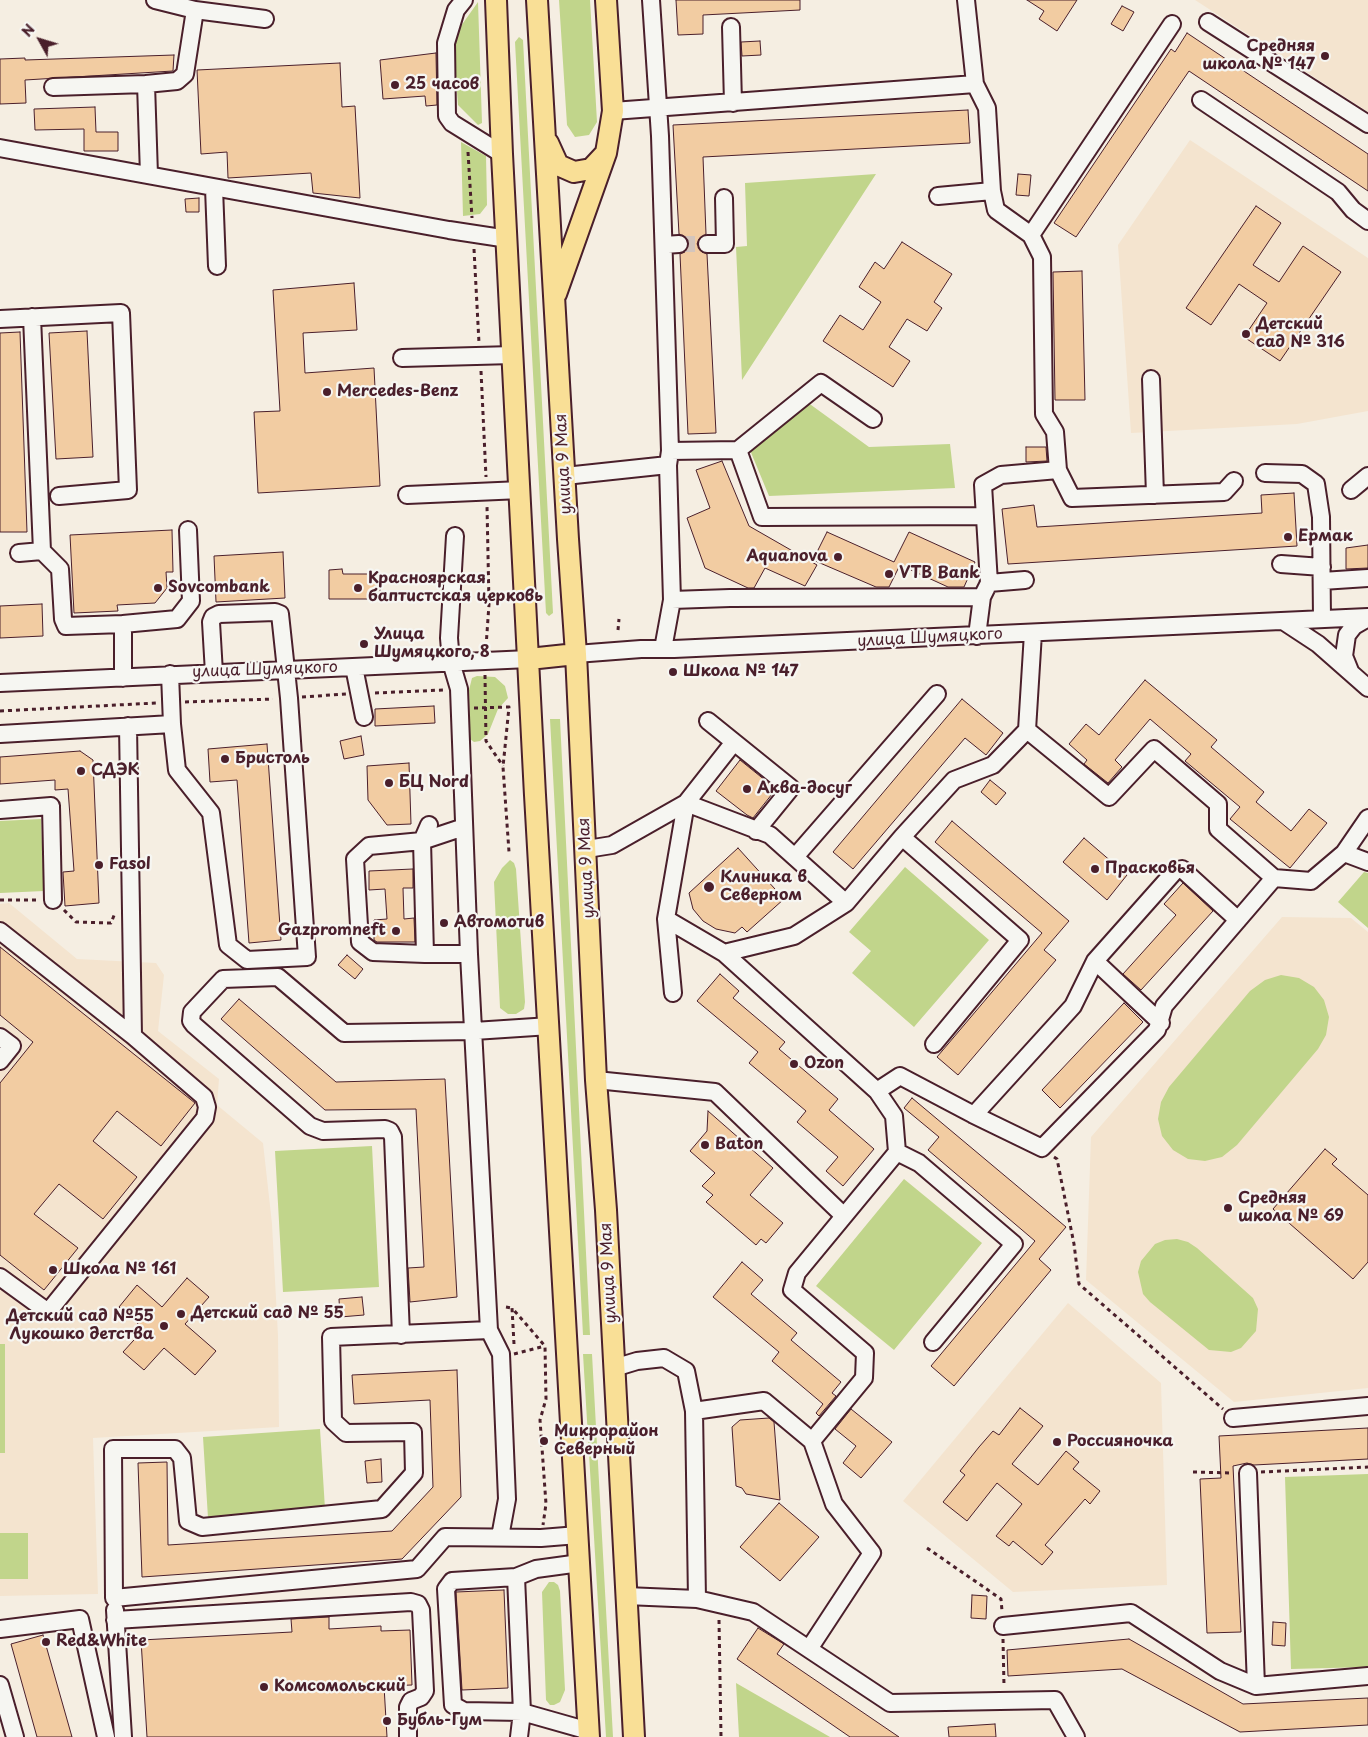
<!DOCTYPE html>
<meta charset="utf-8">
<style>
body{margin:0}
#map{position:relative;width:1368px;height:1737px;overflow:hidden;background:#f5eee2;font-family:"Playpen Sans",sans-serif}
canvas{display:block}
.north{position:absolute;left:15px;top:15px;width:50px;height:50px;-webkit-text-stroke:4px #f6f6f2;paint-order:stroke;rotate:309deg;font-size:14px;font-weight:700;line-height:20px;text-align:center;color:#4a1f2b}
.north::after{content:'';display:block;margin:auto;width:18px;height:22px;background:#4a1f2b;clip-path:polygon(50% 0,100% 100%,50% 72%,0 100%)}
</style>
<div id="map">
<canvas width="1368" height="1737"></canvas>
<div class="north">N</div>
</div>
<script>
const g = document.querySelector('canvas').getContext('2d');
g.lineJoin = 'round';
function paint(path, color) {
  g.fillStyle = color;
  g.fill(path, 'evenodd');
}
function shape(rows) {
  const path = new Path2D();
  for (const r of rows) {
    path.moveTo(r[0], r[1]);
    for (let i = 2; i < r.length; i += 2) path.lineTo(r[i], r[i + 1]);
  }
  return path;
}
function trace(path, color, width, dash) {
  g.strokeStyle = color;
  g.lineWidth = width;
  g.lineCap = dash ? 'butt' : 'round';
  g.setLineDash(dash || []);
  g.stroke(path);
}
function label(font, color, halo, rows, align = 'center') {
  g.font = font + ' "Playpen Sans",sans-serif';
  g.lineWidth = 4.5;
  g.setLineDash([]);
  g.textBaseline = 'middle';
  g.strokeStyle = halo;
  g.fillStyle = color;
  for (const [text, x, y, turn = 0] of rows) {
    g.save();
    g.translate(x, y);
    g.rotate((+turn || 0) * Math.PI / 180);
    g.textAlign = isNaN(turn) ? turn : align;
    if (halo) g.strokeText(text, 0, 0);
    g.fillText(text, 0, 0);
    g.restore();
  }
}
const built = shape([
 [1195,0,1368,0,1368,112],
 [1190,140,1368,258,1368,411,1297,424,1131,433,1118,245],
 [9,903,77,959,156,963,164,975,158,1031,219,1079,217,1105,263,1143,272,1224,278,1336,279,1427,93,1438,98,1594,0,1596,0,904],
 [1282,917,1351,918,1368,932,1368,1388,1234,1402,1086,1280,1091,1137],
 [1068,1303,1161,1383,1167,1585,1013,1592,903,1501]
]);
const green = shape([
 [559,0,590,0,597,122,589,135,575,137,567,125],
 [478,2,482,123,478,125,458,105,454,51,456,33],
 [519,37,523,40,553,613,549,616,546,613,515,42],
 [461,142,486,156,487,205,480,214,463,216],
 [876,174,742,380,736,247,747,246,745,183],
 [807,402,869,447,950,444,955,488,769,496,750,450],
 [477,676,495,677,505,686,508,698,498,709,488,734,480,741,474,742,470,739,469,690,472,678],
 [550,719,560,719,590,1335,583,1335],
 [41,819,44,891,0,893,0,821],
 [510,860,514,863,516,869,525,1002,524,1009,516,1014,508,1014,500,1008,494,882,502,868],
 [905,867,989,940,914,1027,852,973,871,951,849,932],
 [1364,872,1368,873,1368,928,1338,902],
 [1281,975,1299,978,1314,987,1324,1000,1329,1017,1326,1035,1318,1049,1237,1145,1222,1157,1205,1161,1188,1159,1173,1150,1162,1136,1158,1119,1161,1102,1169,1087,1250,991,1265,980],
 [372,1146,379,1287,283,1292,275,1151],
 [904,1179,982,1243,894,1350,816,1286],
 [1177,1239,1188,1242,1197,1248,1253,1298,1258,1309,1256,1331,1241,1348,1231,1352,1209,1350,1150,1302,1143,1294,1138,1272,1141,1261,1155,1244,1165,1240],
 [0,1344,5,1344,5,1453,0,1453],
 [583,1354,592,1354,613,1737,606,1737],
 [320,1429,325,1509,208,1518,203,1437],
 [1368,1474,1368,1667,1291,1669,1285,1477],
 [0,1533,28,1533,28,1579,0,1579],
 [549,1582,554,1582,558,1585,560,1591,565,1690,560,1702,554,1705,550,1705,546,1700,542,1592],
 [736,1683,830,1737,739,1737]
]);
const building = shape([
 [676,0,800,0,800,10,703,15,703,34,678,35,676,0],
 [1027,0,1077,0,1057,31,1039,19,1044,11,1027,0],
 [1122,6,1134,12,1123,31,1111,24,1122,6],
 [1187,33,1368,154,1368,191,1189,71,1076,237,1054,223,1171,49,1175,52,1187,33],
 [760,41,761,55,742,56,741,42,760,41],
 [436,53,437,105,426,106,425,96,383,99,380,60,436,53],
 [174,55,173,71,25,80,26,103,0,104,0,59,25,58,25,60,174,55],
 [340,63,342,107,355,106,360,198,313,193,311,173,228,178,227,152,201,154,197,70,340,63],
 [95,107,96,132,118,132,118,151,84,151,84,129,35,130,34,109,95,107],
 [968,110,970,143,703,157,706,234,699,239,697,244,702,252,707,254,716,433,688,434,680,254,685,252,689,244,687,238,679,234,673,125,968,110],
 [1018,174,1031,175,1029,196,1016,195,1018,174],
 [199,198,199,212,186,212,185,199,199,198],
 [1256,206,1281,223,1253,265,1279,282,1303,246,1341,272,1280,361,1244,337,1267,303,1239,284,1211,325,1186,308,1256,206],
 [902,242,952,274,934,302,942,308,927,331,907,319,889,347,910,361,893,387,823,341,840,315,863,330,881,302,859,287,875,262,884,269,902,242],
 [1082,271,1085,400,1055,400,1053,272,1082,271],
 [354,283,357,330,303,333,305,373,374,368,380,486,258,493,254,412,280,411,273,290,354,283],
 [87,331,93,457,56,459,49,333,87,331],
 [20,332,27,532,0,532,0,333,20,332],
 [1026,447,1046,447,1047,461,1026,462,1026,447],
 [722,461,749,526,817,565,805,586,765,568,754,588,748,588,705,568,687,518,710,508,696,470,722,461],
 [1294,493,1297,546,1008,564,1002,509,1034,505,1037,527,1262,513,1261,495,1294,493],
 [172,530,173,572,166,572,167,588,155,603,117,605,118,611,74,613,70,535,172,530],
 [827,532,894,562,909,532,975,562,964,587,948,587,900,565,889,587,876,587,813,560,827,532],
 [1368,545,1368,568,1346,569,1346,548,1368,545],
 [283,552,285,598,216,602,214,556,283,552],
 [342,569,343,574,380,574,380,599,329,599,329,570,342,569],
 [42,604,43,636,0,638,0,606,42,604],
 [1145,680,1217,740,1211,747,1264,792,1256,802,1291,831,1309,809,1327,823,1290,868,1230,819,1240,807,1185,761,1191,754,1150,719,1115,760,1122,767,1108,783,1084,764,1087,760,1069,744,1086,724,1099,735,1145,680],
 [962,699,1003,733,986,755,965,738,853,869,833,852,962,699],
 [434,706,435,723,375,726,375,709,434,706],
 [361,736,364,755,344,759,340,741,361,736],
 [267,744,281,940,249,943,237,780,210,782,208,749,267,744],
 [80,751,93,760,99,903,65,906,63,872,74,871,68,789,55,790,55,780,0,784,0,757,80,751],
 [740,760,776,789,753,818,747,815,716,791,740,760],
 [409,763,411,824,387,825,368,800,367,766,409,763],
 [990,780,1006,793,996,805,981,792,990,780],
 [952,821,1069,921,1044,950,1056,960,958,1075,937,1057,1042,933,935,842,952,821],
 [1084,838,1127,875,1107,900,1063,862,1084,838],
 [738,848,784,899,747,932,742,927,735,933,716,929,703,921,693,909,689,893,738,848],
 [413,869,413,888,403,888,404,919,414,918,415,942,377,942,374,940,374,920,387,919,385,889,369,890,369,871,413,869],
 [1183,883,1213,911,1141,990,1123,974,1176,915,1164,904,1183,883],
 [0,947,195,1103,161,1146,117,1111,93,1141,137,1177,103,1219,59,1184,34,1214,78,1248,44,1290,0,1255,0,1083,33,1042,0,1015,0,947],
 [347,955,363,969,355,979,338,965,347,955],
 [720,974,739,991,733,998,785,1042,779,1049,838,1099,829,1110,874,1149,843,1186,826,1171,838,1157,797,1122,806,1111,749,1063,758,1052,697,1001,720,974],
 [239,999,336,1082,445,1079,457,1297,410,1302,408,1268,424,1267,416,1109,325,1110,221,1019,239,999],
 [1124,1003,1143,1022,1060,1108,1042,1090,1124,1003],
 [912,1098,1066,1227,1039,1259,1051,1270,954,1386,931,1366,1035,1241,928,1150,939,1137,904,1108,912,1098],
 [708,1111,773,1168,750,1195,783,1223,766,1243,761,1239,756,1245,706,1202,713,1195,702,1186,715,1173,690,1151,707,1131,708,1111],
 [1325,1149,1337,1159,1332,1164,1368,1195,1368,1262,1353,1279,1273,1209,1325,1149],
 [742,1262,763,1280,751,1294,797,1333,791,1340,841,1382,832,1393,836,1396,819,1416,816,1413,823,1404,772,1361,779,1352,713,1297,742,1262],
 [187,1278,209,1297,185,1324,216,1351,195,1375,164,1348,144,1370,123,1352,144,1329,119,1307,137,1285,162,1307,187,1278],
 [362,1297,364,1315,340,1317,339,1299,362,1297],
 [457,1370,461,1497,402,1559,142,1577,138,1463,167,1462,168,1545,392,1531,433,1487,430,1400,354,1404,352,1375,457,1370],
 [1020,1408,1043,1426,1012,1464,1038,1485,1066,1451,1079,1462,1073,1469,1100,1491,1090,1504,1085,1499,1045,1545,1053,1552,1042,1565,1013,1541,1009,1546,996,1536,1022,1504,997,1483,967,1521,943,1502,965,1475,960,1471,979,1447,993,1431,999,1435,1020,1408],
 [851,1409,892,1442,861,1478,843,1463,856,1446,835,1429,851,1409],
 [769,1418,774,1422,780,1500,746,1494,742,1488,736,1486,732,1427,740,1420,769,1418],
 [1368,1428,1368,1459,1254,1465,1247,1463,1233,1466,1241,1632,1207,1633,1200,1479,1221,1478,1219,1436,1368,1428],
 [381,1459,382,1482,367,1483,365,1461,381,1459],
 [779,1503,819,1537,780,1581,740,1547,779,1503],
 [504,1590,508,1688,462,1690,456,1592,504,1590],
 [972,1595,987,1596,986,1619,971,1618,972,1595],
 [329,1617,329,1629,381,1626,381,1631,410,1630,412,1685,384,1686,387,1737,147,1737,141,1640,292,1632,291,1619,329,1617],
 [1273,1622,1286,1623,1285,1646,1272,1645,1273,1622],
 [758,1628,784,1644,777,1654,899,1737,850,1737,737,1659,758,1628],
 [43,1635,72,1737,37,1737,11,1644,43,1635],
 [1129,1639,1243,1704,1368,1698,1368,1725,1240,1732,1122,1669,1008,1676,1007,1650,1129,1639],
 [995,1724,996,1737,949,1737,948,1727,995,1724]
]);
const minorTunnel = shape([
 [679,244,707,244]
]);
const path = shape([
 [468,152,472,218],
 [474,249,479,343],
 [481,371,486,477],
 [618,630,619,619],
 [486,647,489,604,487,506],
 [485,675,486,741,503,766],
 [375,693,443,690],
 [302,697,346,694],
 [185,702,273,699],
 [474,708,509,707,503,767,509,852],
 [0,711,156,703],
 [0,900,39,900],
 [64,910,76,922,111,923,115,913],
 [1054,1157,1057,1159,1074,1244,1079,1284,1223,1409],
 [506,1307,512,1308],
 [514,1344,512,1308,545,1346,546,1399,540,1420,546,1504,543,1525],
 [514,1354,545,1346],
 [1193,1472,1233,1473],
 [1261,1472,1368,1467],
 [927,1548,1001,1599,1002,1611],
 [719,1620,721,1737],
 [1003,1639,1004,1686]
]);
const minor = shape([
 [464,0,456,10,446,43,447,116,452,123,502,154],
 [651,0,660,136,670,451,668,465,672,600,663,649],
 [195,10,265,19],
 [1208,22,1368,124],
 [731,27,733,103],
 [975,84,987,108,992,191,996,210,1031,235,1042,257,1044,414,1055,432,1058,470,1072,498,1224,492,1234,481],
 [53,87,146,84],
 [1201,100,1338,192,1353,210,1368,221],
 [613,111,975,84,966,0],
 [0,148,449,230,508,239],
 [149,175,146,84,177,81,185,74,195,10,155,0],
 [214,188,217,266],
 [938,196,992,191],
 [1031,235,1172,24],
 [707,244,725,244,724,198],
 [664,245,679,244],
 [32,317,42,551],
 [0,319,121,313,128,490,59,496],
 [402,358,513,355],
 [1151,379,1155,495],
 [738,450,821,383,873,419],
 [670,451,738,450,762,517,985,516],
 [1265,473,1302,474,1316,484,1321,517,1322,619],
 [565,476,668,465],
 [1351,490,1368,476],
 [407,495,521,490],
 [455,536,449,638,451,662,459,689,469,954,489,1330,501,1354,507,1499,500,1537],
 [19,553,42,551,60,569,63,619,66,626,123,624],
 [1281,564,1322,567],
 [1322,581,1368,578],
 [989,583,1025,580],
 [672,600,730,598,982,597],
 [1283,621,1318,644,1368,688],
 [977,636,982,597,989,583,983,485,1001,475,1058,470],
 [576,654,641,649,674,649,1368,617],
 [354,667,364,717],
 [1350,671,1344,656,1347,635,1354,626,1368,618],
 [170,674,172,724,177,770,211,813,228,945,247,960,307,957,289,698,280,614,275,612,219,614,213,617,211,622,214,673],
 [123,678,123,624,177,619,191,601,188,530],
 [0,683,529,659],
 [708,721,734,742],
 [128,726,133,1036],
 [1027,730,1109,797,1154,749,1218,804,1218,829,1274,878,1311,881,1344,853,1368,818],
 [0,734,172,724],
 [0,810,51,806,53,900],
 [464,827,422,841,425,954,469,954],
 [756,831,791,788,734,742,686,803,666,919,724,953,794,936,846,903,902,837],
 [587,849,612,845,686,803,770,835,846,903],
 [1344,853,1368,862],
 [795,857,937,694],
 [666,919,673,993],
 [1238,920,1182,869,1175,871,1095,961,1073,1006,974,1115,1042,1148,1157,1030,1164,1006,1274,878],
 [0,931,133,1036,204,1097,207,1107,205,1118,48,1312,0,1277],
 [724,953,877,1091,894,1116,897,1152,797,1273,792,1290,865,1353,864,1378,812,1441],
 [425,954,373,952,360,942,355,859,369,846,422,841,429,825],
 [1095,961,1161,1023],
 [0,1037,12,1046,0,1061],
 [934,1044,1020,940,902,837,954,780,993,765,1027,730,1033,633],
 [596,1080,715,1092,844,1216],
 [877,1091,900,1076,974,1115],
 [897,1152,919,1163,1014,1244,933,1342],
 [489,1330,331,1337,333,1421,346,1433,413,1432,414,1473,382,1509,202,1527,188,1521,182,1458,175,1449,113,1449,114,1598,417,1569,445,1537,541,1538,578,1535],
 [401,1335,393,1137,390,1131,385,1129,323,1131,310,1126,194,1025,191,1021,192,1012,223,979,278,977,344,1033,474,1031,550,1026],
 [614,1368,637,1361,664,1358,686,1371,694,1411,764,1401,812,1441,834,1504,872,1553,809,1649],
 [694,1411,697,1599],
 [1233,1418,1368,1406],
 [1248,1473,1256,1686],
 [580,1563,536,1569,516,1577,452,1581,446,1589,453,1705,464,1711,522,1712,589,1731],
 [516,1577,522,1712,519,1737],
 [626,1596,697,1599,753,1612,890,1703,1055,1700,1076,1737],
 [115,1610,123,1737],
 [115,1620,411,1602,418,1604,421,1610,425,1691,421,1697,411,1701,408,1707,408,1737],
 [1003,1626,1131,1613,1220,1671,1256,1686,1368,1676],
 [0,1629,80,1619,106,1737],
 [0,1685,15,1737]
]);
const major = shape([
 [496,0,502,154,535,795,589,1737],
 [537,0,568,539,576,654,596,1080,606,1210,634,1737],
 [548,143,558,165,574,172,591,169,606,153],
 [556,294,606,153,613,111,606,0],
 [529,659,576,654]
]);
const markers = [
 [1325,56,5,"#4a1f2b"],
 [395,85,5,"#4a1f2b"],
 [1246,334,5,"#4a1f2b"],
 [327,392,5,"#4a1f2b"],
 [1288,537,5,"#4a1f2b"],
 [838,557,5,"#4a1f2b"],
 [889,574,5,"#4a1f2b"],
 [158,588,5,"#4a1f2b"],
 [358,588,5,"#4a1f2b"],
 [364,644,5,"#4a1f2b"],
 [673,672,5,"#4a1f2b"],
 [225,759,5,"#4a1f2b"],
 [81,771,5,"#4a1f2b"],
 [389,783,5,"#4a1f2b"],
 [747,789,5,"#4a1f2b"],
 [99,865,5,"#4a1f2b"],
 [1095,869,5,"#4a1f2b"],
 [709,887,6,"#4a1f2b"],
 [444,923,5,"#4a1f2b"],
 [396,931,5,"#4a1f2b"],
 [794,1064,5,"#4a1f2b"],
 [705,1145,5,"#4a1f2b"],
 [1228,1208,5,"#4a1f2b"],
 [53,1270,5,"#4a1f2b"],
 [181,1314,5,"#4a1f2b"],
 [164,1326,5,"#4a1f2b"],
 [544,1441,5,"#4a1f2b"],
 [1057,1442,5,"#4a1f2b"],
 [46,1642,5,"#4a1f2b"],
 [264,1687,5,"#4a1f2b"],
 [387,1721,5,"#4a1f2b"]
];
const poiNames = [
 ["Средняя",1315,47,"right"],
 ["школа № 147",1315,65,"right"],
 ["25 часов",405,85],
 ["Детский",1256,325],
 ["сад № 316",1256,343],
 ["Mercedes-Benz",337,392],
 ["Ермак",1298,537],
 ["Aquanova",828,557,"right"],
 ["VTB Bank",899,574],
 ["Красноярская",368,579],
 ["баптистская церковь",368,597],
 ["Sovcombank",168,588],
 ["Улица",374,635],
 ["Шумяцкого, 8",374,653],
 ["Школа № 147",683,672],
 ["Бристоль",235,759],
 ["СДЭК",91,771],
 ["БЦ Nord",399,783],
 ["Аква-досуг",757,789],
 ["Fasol",109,865],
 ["Прасковья",1105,869],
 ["Клиника в",720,878],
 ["Северном",720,896],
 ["Автомотив",454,923],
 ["Gazpromneft",386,931,"right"],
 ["Ozon",804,1064],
 ["Baton",715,1145],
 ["Средняя",1238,1199],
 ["школа № 69",1238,1217],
 ["Школа № 161",63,1270],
 ["Детский сад № 55",191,1314],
 ["Детский сад №55",154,1317,"right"],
 ["Лукошко детства",154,1335,"right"],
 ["Микрорайон",554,1432],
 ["Северный",554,1450],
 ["Россияночка",1067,1442],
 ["Red&White",56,1642],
 ["Комсомольский",274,1687],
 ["Бубль-Гум",397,1721]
];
const streetNames = [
 ["улица 9 Мая",564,464,-93],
 ["улица Шумяцкого",930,638,-3],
 ["улица Шумяцкого",265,670,-2],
 ["улица 9 Мая",587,868,-93],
 ["улица 9 Мая",609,1273,-93]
];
paint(built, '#f4e4cf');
paint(green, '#c1d58b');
paint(building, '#f2cca2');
trace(building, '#4a1f2b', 1);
trace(minorTunnel, '#d3c5bd', 16, [16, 8]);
trace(minor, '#4a1f2b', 20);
trace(major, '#4a1f2b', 24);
trace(path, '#4a1f2b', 3, [4, 4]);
trace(minor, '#f6f6f2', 16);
trace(major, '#f9df96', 20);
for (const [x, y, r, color] of markers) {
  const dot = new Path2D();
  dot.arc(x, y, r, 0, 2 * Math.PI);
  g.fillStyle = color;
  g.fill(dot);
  trace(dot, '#f6f6f2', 2);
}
label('bold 16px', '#4a1f2b', '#f6f6f2', poiNames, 'left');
label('16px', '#4a1f2b', '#f6f6f2', streetNames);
</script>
